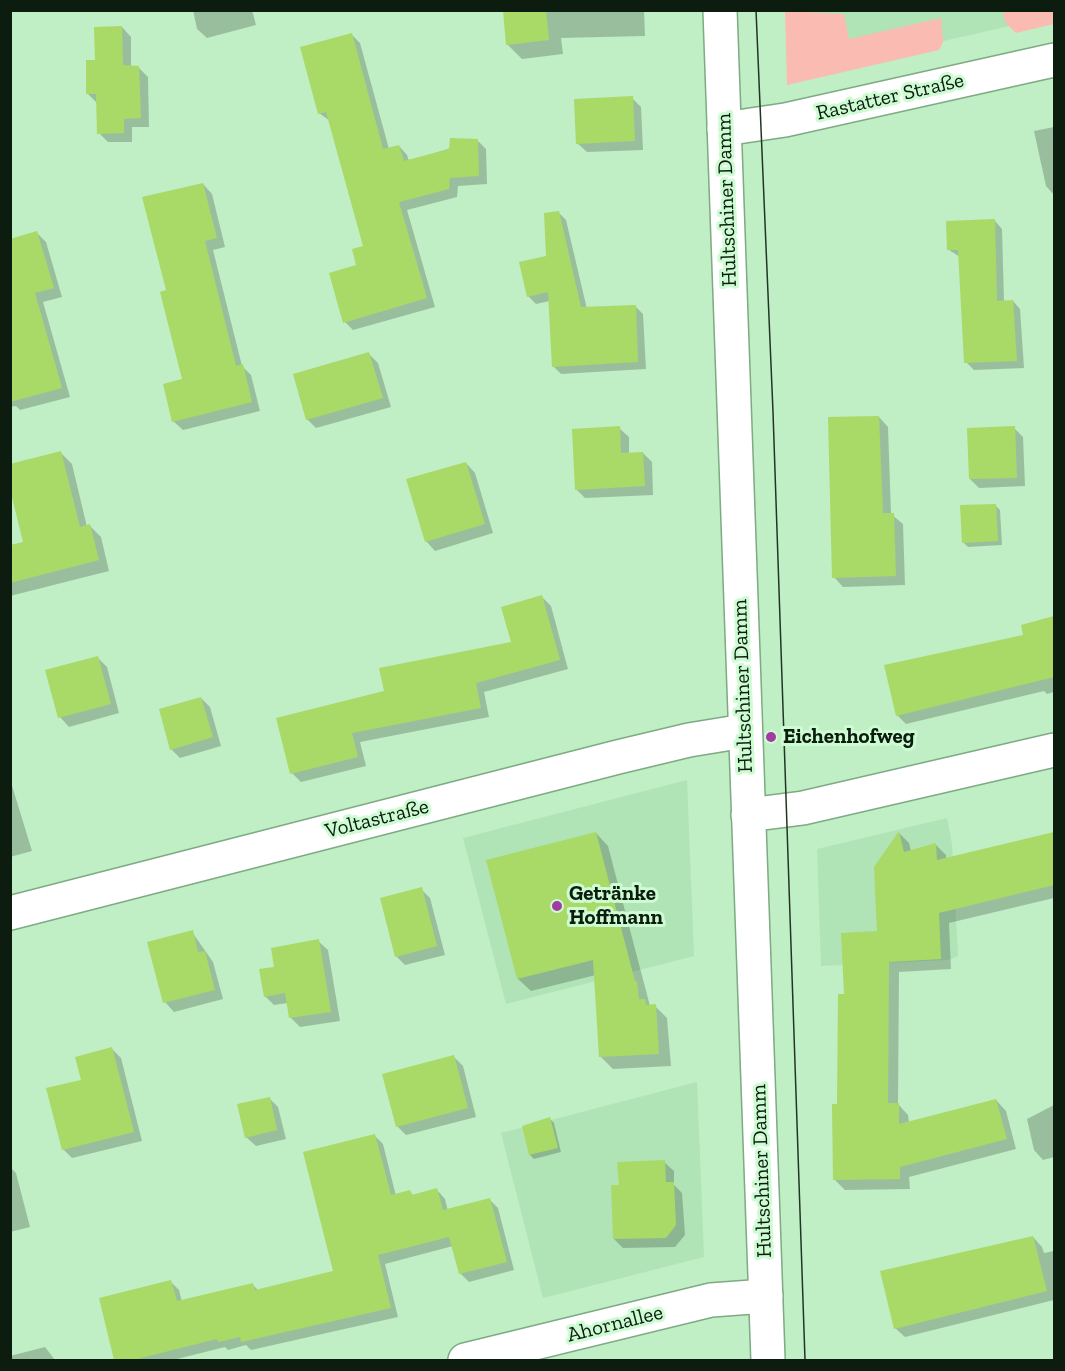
<!DOCTYPE html>
<meta charset="utf-8">
<style>
body{margin:0}
#map{position:relative;width:1065px;height:1371px;overflow:hidden;background:#c0eec5;font-family:"Zilla Slab",serif}
canvas{display:block}
.frame{position:absolute;inset:0;border:12px solid #0c1d0f;pointer-events:none}
</style>
<div id="map">
<canvas width="1065" height="1371"></canvas>
<div class="frame"></div>
</div>
<script>
const g = document.querySelector('canvas').getContext('2d');
g.lineJoin = 'round';
function paint(path, color) {
  g.fillStyle = color;
  g.fill(path, 'evenodd');
}
function shape(rows) {
  const path = new Path2D();
  for (const r of rows) {
    path.moveTo(r[0], r[1]);
    for (let i = 2; i < r.length; i += 2) path.lineTo(r[i], r[i + 1]);
  }
  return path;
}
function trace(path, color, width, dash) {
  g.strokeStyle = color;
  g.lineWidth = width;
  g.lineCap = dash ? 'butt' : 'round';
  g.setLineDash(dash || []);
  g.stroke(path);
}
function label(font, color, halo, rows, align = 'center') {
  g.font = font + ' "Zilla Slab",serif';
  g.lineWidth = 6;
  g.setLineDash([]);
  g.textBaseline = 'middle';
  g.strokeStyle = halo;
  g.fillStyle = color;
  for (const [text, x, y, turn = 0] of rows) {
    g.save();
    g.translate(x, y);
    g.rotate((+turn || 0) * Math.PI / 180);
    g.textAlign = isNaN(turn) ? turn : align;
    if (halo) g.strokeText(text, 0, 0);
    g.fillText(text, 0, 0);
    g.restore();
  }
}
const built = shape([
 [1054,10,1054,16,789,76,787,11],
 [687,780,694,956,506,1004,463,838],
 [947,818,952,844,958,956,949,960,821,966,817,849],
 [697,1082,704,1257,543,1298,501,1133]
]);
const green = shape([
 [785,11,844,14,849,39,941,18,943,42,939,50,787,85],
 [1003,11,1054,11,1054,24,1016,33,1005,22]
]);
const shadow = shape([
 [193,10,252,10,256,25,207,38,197,29],
 [504,10,644,10,645,36,561,38,563,54,522,59,507,44],
 [122,27,131,37,131,67,138,67,148,77,149,127,132,127,132,142,108,142,99,133,98,104,88,94,97,61],
 [351,34,360,43,389,149,399,146,407,155,409,161,477,140,486,149,487,184,458,186,457,197,407,210,435,307,353,330,345,322,358,266,365,247,330,121,319,113],
 [632,98,641,107,643,150,587,152,577,143],
 [1054,127,1054,195,1046,186,1034,131],
 [203,184,212,194,225,247,213,250,242,366,251,375,260,411,183,430,173,421,184,380,167,291],
 [558,212,566,220,587,309,635,306,643,314,646,369,561,374,553,366,550,301,536,304,528,296,547,257],
 [995,221,1002,229,1004,302,1013,301,1020,309,1024,368,974,370,966,362,960,257,949,250],
 [37,233,46,242,62,297,43,302,70,397,20,410,16,406,10,407,10,241],
 [369,354,378,363,391,407,316,428,307,419],
 [879,417,888,427,891,514,903,524,905,585,843,587,834,577],
 [619,428,629,437,629,454,643,453,652,462,653,495,585,498,576,489],
 [1014,428,1023,437,1025,486,979,488,970,479],
 [61,453,72,464,87,527,90,526,101,537,109,571,10,596,10,546,25,543],
 [466,463,475,473,493,533,435,551,426,541],
 [995,505,1000,510,1002,545,968,547,963,542],
 [542,597,551,606,568,669,484,692,489,717,360,742,366,766,301,782,292,773,385,692,512,643],
 [1054,618,1054,692,1047,694,1044,691,906,724,897,715,1025,636,1022,626],
 [98,658,107,667,119,713,69,727,60,717],
 [201,698,210,707,221,746,180,758,171,749],
 [10,779,32,851,10,857],
 [596,833,608,846,650,1006,655,1006,667,1018,671,1066,613,1069,601,1057,596,975,531,991,518,979],
 [899,833,909,843,911,851,936,845,946,855,946,859,1054,833,1054,898,949,923,951,969,899,972,898,1104,908,1115,909,1123,996,1100,1006,1111,1016,1149,909,1177,910,1189,845,1190,834,1179,845,996,878,932],
 [421,889,430,898,445,955,405,965,396,956],
 [192,932,213,962,223,999,174,1012,165,1002],
 [318,941,328,950,340,1021,300,1027,291,1018,288,1003,274,1005,265,996,276,968],
 [112,1049,121,1058,142,1141,72,1158,63,1149,82,1081],
 [453,1056,463,1066,476,1117,406,1135,397,1126],
 [269,1098,278,1107,286,1139,256,1146,246,1137],
 [1054,1105,1054,1157,1043,1160,1034,1150,1027,1119],
 [550,1119,554,1123,561,1152,534,1159,530,1155],
 [375,1136,383,1144,396,1196,410,1192,414,1196,437,1190,445,1199,448,1211,490,1200,498,1208,514,1270,469,1282,461,1274,453,1246,385,1264,398,1317,251,1350,246,1345,228,1350,225,1347,173,1360,116,1360,101,1299,171,1282,179,1290,182,1302,253,1285,259,1291,335,1272],
 [664,1162,674,1171,674,1185,682,1193,685,1235,675,1247,623,1248,614,1239,621,1186],
 [10,1167,16,1173,30,1227,10,1232],
 [1033,1237,1042,1247,1044,1253,1054,1251,1054,1300,905,1337,895,1328],
 [45,1347,55,1360,10,1360,10,1356]
]);
const building = shape([
 [503,10,546,10,549,40,506,45],
 [122,26,123,65,139,66,141,118,124,119,124,133,97,134,96,94,86,94,86,60,95,60,94,27],
 [352,33,383,149,399,145,404,161,449,149,450,138,478,139,479,176,450,178,449,189,399,202,427,298,343,323,329,273,356,265,352,249,363,246,326,112,318,114,300,47],
 [633,96,635,141,576,144,574,99],
 [203,183,217,238,205,241,236,366,243,364,252,402,172,422,163,384,182,379,160,292,166,290,142,197],
 [559,211,581,307,636,305,638,362,552,367,548,292,527,297,519,262,546,256,544,213],
 [995,219,997,301,1013,300,1017,361,964,363,958,250,947,250,946,221],
 [37,231,54,288,35,293,62,388,10,402,10,239],
 [369,352,383,398,306,420,293,374],
 [879,416,883,513,894,513,896,576,832,578,828,417],
 [620,426,621,453,643,452,645,486,575,490,572,429],
 [1015,426,1017,478,969,479,967,428],
 [61,451,80,527,90,524,99,560,10,583,10,545,23,542,10,489,10,464],
 [466,462,485,524,425,542,406,479],
 [996,504,998,541,962,543,960,505],
 [542,595,560,660,476,683,481,708,352,733,358,757,290,774,276,718,384,691,379,668,511,642,501,607],
 [1054,616,1054,677,896,716,884,665,1023,635,1021,625],
 [98,656,111,704,58,718,45,670],
 [201,697,213,737,170,750,159,709],
 [899,831,904,852,936,843,937,860,1054,832,1054,885,939,913,941,959,889,962,888,1103,899,1103,899,1124,996,1099,1007,1139,900,1167,900,1179,833,1180,832,1104,837,1104,838,994,844,994,841,933,877,931,874,867],
 [596,832,635,981,637,981,639,999,645,999,646,1005,656,1004,659,1054,599,1057,593,960,517,979,486,860],
 [422,887,437,946,395,957,380,898],
 [193,930,198,952,205,951,215,990,163,1003,147,942],
 [319,939,331,1012,289,1018,285,993,264,997,259,969,274,967,271,948],
 [112,1047,134,1132,62,1150,46,1088,81,1080,75,1057],
 [454,1055,468,1108,396,1127,382,1074],
 [270,1097,277,1130,245,1138,237,1104],
 [550,1117,558,1148,529,1155,522,1126],
 [375,1134,391,1195,410,1190,412,1195,437,1188,443,1210,490,1198,507,1262,459,1274,449,1237,378,1255,391,1308,241,1342,240,1337,218,1342,217,1339,133,1360,114,1360,99,1298,171,1280,177,1301,253,1283,255,1290,333,1271,303,1152],
 [665,1160,666,1182,674,1182,676,1225,666,1238,613,1239,611,1185,619,1185,617,1162],
 [1033,1236,1047,1291,894,1329,880,1271]
]);
const minor = shape([
 [724,129,785,120,1054,60],
 [748,815,803,808,1054,750],
 [10,913,618,757,689,740,744,731],
 [465,1360,711,1300,766,1296]
]);
const secondary = shape([
 [720,10,768,1360]
]);
const tram = shape([
 [756,10,773,412,805,1360]
]);
const markers = [
 [771,737,6,"#a23ca1"],
 [557,906,6,"#a23ca1"]
];
const streetNames = [
 ["Rastatter Straße",890,97,-13],
 ["Hultschiner Damm",727,200,-92],
 ["Hultschiner Damm",743,686,-92],
 ["Voltastraße",377,819,-14],
 ["Hultschiner Damm",762,1171,-92],
 ["Ahornallee",615,1324,-14]
];
const poiNames = [
 ["Eichenhofweg",783,737],
 ["Getränke",569,894],
 ["Hoffmann",569,918]
];
paint(built, '#b0e4b6');
paint(green, '#fabbb2');
paint(shadow, '#0003');
paint(building, '#a9d966');
trace(minor, '#7eaa84', 36);
trace(secondary, '#7eaa84', 36);
trace(minor, '#fff', 33);
trace(secondary, '#fff', 33);
trace(tram, '#213524', 1.5);
for (const [x, y, r, color] of markers) {
  const dot = new Path2D();
  dot.arc(x, y, r, 0, 2 * Math.PI);
  g.fillStyle = color;
  g.fill(dot);
  trace(dot, '#cdfbd2', 2);
}
label('21px', '#0c1d0f', '#cdfbd2', streetNames);
label('bold 21px', '#0c1d0f', '#cdfbd2', poiNames, 'left');
</script>
